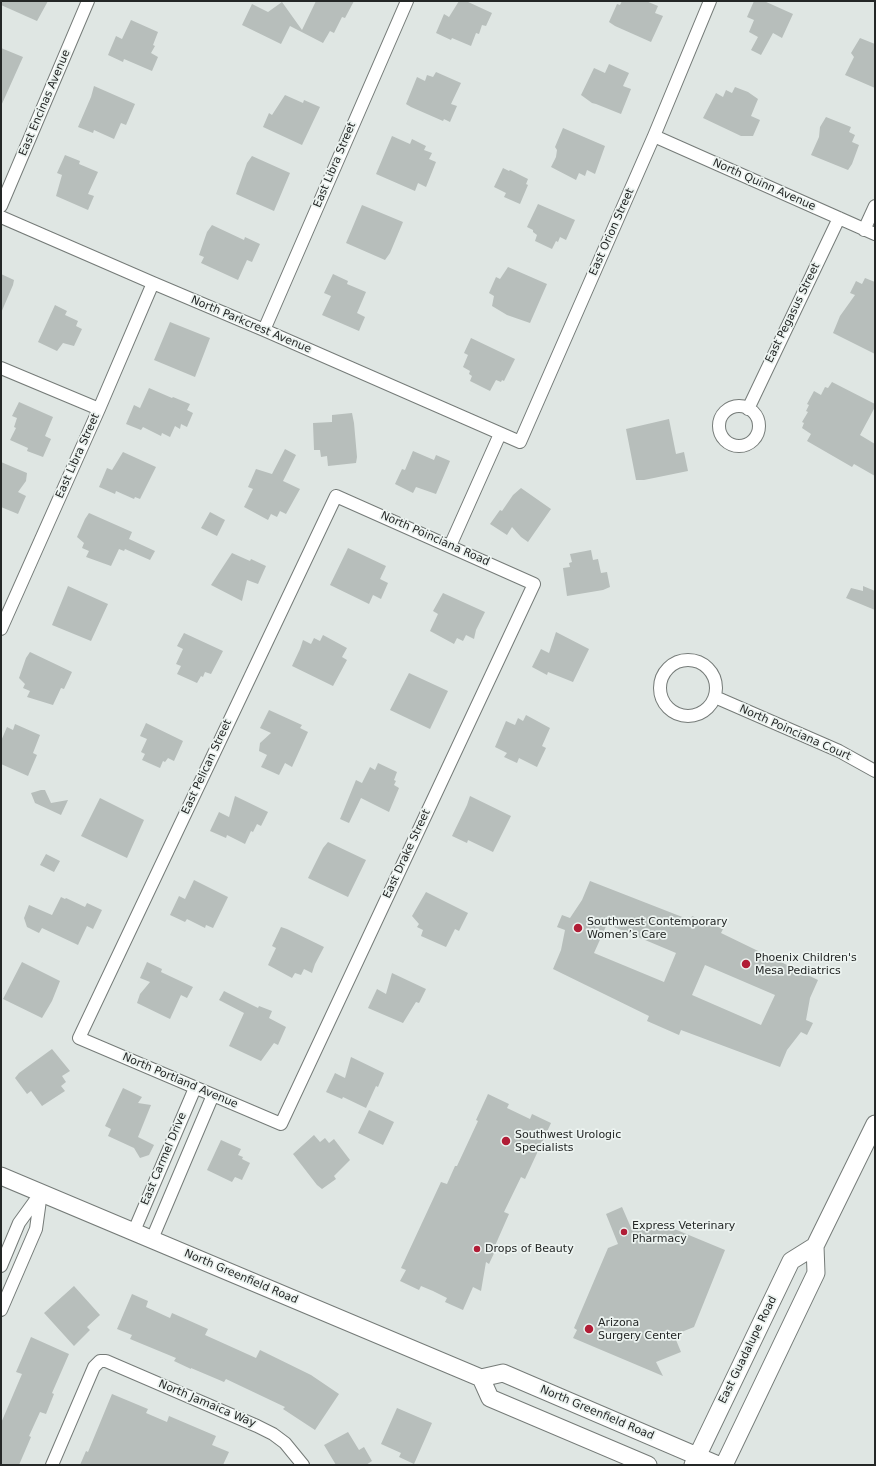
<!DOCTYPE html>
<meta charset="utf-8">
<style>
body{margin:0}
#map{position:relative;width:876px;height:1466px;overflow:hidden;background:#dfe6e3;font-family:"DejaVu Sans",sans-serif}
canvas{display:block}
.frame{position:absolute;inset:0;border:2px solid #242726;pointer-events:none}
</style>
<div id="map">
<canvas width="876" height="1466"></canvas>
<div class="frame"></div>
</div>
<script>
const g = document.querySelector('canvas').getContext('2d');
g.lineJoin = 'round';
function paint(path, color) {
  g.fillStyle = color;
  g.fill(path, 'evenodd');
}
function shape(rows) {
  const path = new Path2D();
  for (const r of rows) {
    if (r.length === 3) {
      path.moveTo(r[0] + r[2], r[1]);
      path.arc(r[0], r[1], r[2], 0, 2 * Math.PI);
      continue;
    }
    path.moveTo(r[0], r[1]);
    for (let i = 2; i < r.length; i += 2) path.lineTo(r[i], r[i + 1]);
  }
  return path;
}
function trace(path, color, width, dash) {
  g.strokeStyle = color;
  g.lineWidth = width;
  g.lineCap = dash ? 'butt' : 'round';
  g.setLineDash(dash || []);
  g.stroke(path);
}
function label(font, color, halo, rows, align = 'center') {
  g.font = font + ' "DejaVu Sans",sans-serif';
  g.lineWidth = 3.5;
  g.setLineDash([]);
  g.textBaseline = 'middle';
  g.strokeStyle = halo;
  g.fillStyle = color;
  for (const [text, x, y, turn = 0] of rows) {
    g.save();
    g.translate(x, y);
    g.rotate((+turn || 0) * Math.PI / 180);
    g.textAlign = isNaN(turn) ? turn : align;
    if (halo) g.strokeText(text, 0, 0);
    g.fillText(text, 0, 0);
    g.restore();
  }
}
const building = shape([
 [1,1,48,1,37,21,1,5],
 [316,1,354,1,345,18,342,17,334,33,330,31,323,43,290,26,281,44,242,25,252,4,268,12,282,2,302,30],
 [459,1,466,1,492,13,486,26,482,25,479,34,476,33,471,46,452,38,451,40,436,33,444,14,449,17],
 [622,1,646,1,658,6,655,13,663,16,651,42,615,26,609,22,617,4,620,5],
 [754,1,764,1,793,14,782,38,773,33,761,55,751,50,758,37,749,32,754,20,747,17],
 [131,20,158,32,153,45,155,46,151,53,158,57,152,71,124,59,123,62,108,55,116,36,122,39],
 [860,38,875,44,875,88,845,75,854,57,851,53],
 [1,48,23,57,1,106],
 [609,64,629,73,623,86,631,89,621,114,596,104,592,103,581,95,594,68,605,73],
 [436,72,461,83,451,104,457,106,450,122,444,119,443,121,411,107,406,104,417,77,425,81,427,75,433,77],
 [94,86,135,104,126,125,121,123,114,139,94,130,93,133,78,127,91,97],
 [735,87,748,92,758,99,751,116,760,120,753,136,741,136,703,118,716,93,723,97,726,90,732,93],
 [285,95,303,103,304,100,320,107,302,145,263,127,269,113,272,115],
 [826,117,851,127,849,132,855,135,852,142,859,145,852,164,848,170,811,155,819,137,820,127],
 [563,128,605,146,595,174,587,170,585,176,579,173,576,180,551,167,556,157,557,150,555,147],
 [392,136,410,144,412,139,426,146,424,150,432,153,429,159,436,162,426,187,418,183,415,191,376,174],
 [65,155,80,161,79,164,98,172,88,194,94,196,88,210,56,196,62,175,57,173],
 [252,156,290,173,274,211,236,194,247,163],
 [503,168,509,171,510,170,528,179,526,184,528,185,520,204,504,197,506,193,494,187],
 [538,204,575,220,566,240,560,237,558,242,556,241,552,249,535,241,537,235,533,232,533,230,527,227],
 [362,205,403,222,390,253,385,260,346,243],
 [212,225,244,240,245,237,260,244,252,262,247,260,238,280,201,263,204,257,199,255,207,232],
 [508,267,547,284,530,323,507,315,492,306,494,296,489,293,496,277,500,279],
 [1,274,14,280,13,285,1,313],
 [333,274,348,281,347,284,366,292,357,313,365,317,359,331,322,315,331,296,324,293],
 [865,278,875,282,875,354,833,333,840,316,855,295,850,293,856,281,862,284],
 [55,305,67,311,65,315,78,321,76,326,82,329,74,346,63,343,57,351,38,342],
 [170,322,210,338,195,377,154,360],
 [471,338,515,359,504,381,502,380,501,382,496,380,490,391,470,381,472,376,469,374,470,371,463,367,468,355,464,353],
 [832,382,875,404,875,407,860,435,875,444,875,476,854,464,852,467,807,441,811,434,802,428,804,423,802,422,808,412,806,411,809,405,807,404,814,391,821,395,825,387,828,388],
 [149,388,172,398,173,397,190,404,187,410,193,413,187,427,181,424,180,429,175,426,170,437,162,433,161,436,143,427,141,430,126,424,134,405,140,408],
 [19,402,53,417,45,436,51,439,43,457,27,451,28,448,10,440,16,428,14,427,17,418,12,416],
 [352,413,354,423,357,457,356,463,328,466,327,456,321,457,320,450,314,450,313,423,332,422,332,415],
 [669,419,676,454,684,452,688,471,644,480,636,480,626,429],
 [285,449,296,455,283,481,300,489,286,514,280,511,277,517,271,514,268,520,244,507,253,489,248,487,256,469,272,474],
 [413,451,434,460,436,455,450,461,436,494,416,487,413,493,395,484,402,469,405,470],
 [123,452,156,467,140,499,135,497,134,499,116,491,115,494,99,487,107,468,112,470],
 [1,462,27,473,26,481,18,492,26,496,18,514,1,507],
 [521,488,551,509,528,542,521,537,512,527,507,535,490,524,500,510,502,511,513,495],
 [210,512,225,520,217,536,201,528],
 [89,513,132,532,129,539,155,551,150,560,125,549,124,551,119,549,111,566,86,557,89,551,82,548,84,543,77,537,85,519],
 [348,548,386,566,380,579,388,583,381,599,373,595,369,604,330,585],
 [591,550,593,560,598,559,601,573,607,572,610,587,603,590,567,596,563,568,570,567,569,563,572,562,570,554],
 [232,553,250,561,251,559,266,566,258,584,247,580,242,601,211,585],
 [68,586,108,604,91,641,52,625],
 [863,586,875,591,875,610,846,598,851,588,863,591],
 [443,593,485,612,476,630,474,639,466,635,463,641,457,638,454,644,430,631,438,614,433,611],
 [556,632,589,649,573,682,548,672,547,675,532,667,541,649,549,653],
 [184,633,223,651,211,674,205,672,203,677,201,676,197,683,177,674,181,666,176,664,183,649,177,646],
 [323,635,347,648,342,657,347,660,333,686,292,666,300,649,303,640,311,644,314,638,320,641],
 [30,652,72,672,64,689,61,688,53,705,27,697,30,691,23,688,25,684,19,678,26,658],
 [409,673,448,691,430,729,390,710],
 [269,710,302,725,300,728,308,732,292,767,285,763,279,775,261,767,267,755,259,751,260,743,271,733,260,728],
 [526,715,550,728,542,746,546,748,537,767,519,758,517,763,504,757,507,753,495,747,506,721,515,725,518,718,523,721],
 [146,723,183,741,174,761,168,758,165,762,163,761,160,768,142,760,145,754,141,752,147,739,140,736],
 [15,724,40,735,33,753,37,755,28,776,1,764,1,741,7,727,13,730],
 [378,763,397,772,394,780,396,781,394,785,399,788,389,812,361,798,349,823,340,819,356,780,362,783,370,767,375,770],
 [41,790,45,790,51,803,68,800,61,815,35,803,31,793],
 [235,796,268,812,261,826,257,824,253,832,251,831,245,844,227,835,226,838,210,831,219,812,229,817],
 [470,796,511,816,493,852,468,840,467,843,452,836,467,805],
 [100,798,144,820,127,858,81,836],
 [328,842,366,860,348,897,308,878,323,848],
 [46,854,60,861,54,872,40,865],
 [194,880,228,897,213,928,206,925,205,928,187,919,185,922,170,915,179,896,185,899],
 [590,881,690,920,692,916,723,929,721,933,818,980,810,998,806,1020,813,1023,807,1035,801,1032,787,1050,780,1067,681,1030,679,1035,647,1021,649,1016,553,969,561,950,565,930,557,927,562,915,570,918,582,900],
 [607,924,676,953,664,982,594,953],
 [705,965,775,995,761,1025,692,995],
 [426,892,468,913,459,931,455,929,446,947,421,936,423,930,417,927,419,924,412,916],
 [61,897,65,899,66,898,85,907,87,903,102,910,93,929,87,926,78,945,42,928,39,933,27,927,24,918,29,905,52,915],
 [281,927,287,929,324,947,315,964,312,973,304,969,301,975,295,973,292,978,268,965,276,948,272,946],
 [22,962,60,981,52,1001,42,1018,3,999],
 [147,962,162,969,161,972,193,987,187,998,181,995,170,1019,137,1003,140,994,150,982,140,978],
 [392,973,426,989,419,1003,416,1002,403,1023,368,1008,377,989,386,994],
 [224,991,258,1008,259,1006,272,1011,269,1018,286,1027,278,1045,274,1043,261,1061,229,1046,244,1013,219,1000],
 [52,1049,70,1071,62,1076,66,1082,61,1086,65,1091,42,1106,31,1091,27,1094,15,1078,19,1073],
 [351,1057,384,1073,378,1087,376,1086,366,1108,343,1097,342,1099,326,1092,335,1073,345,1078],
 [123,1088,142,1097,138,1103,151,1105,138,1137,154,1145,149,1155,140,1158,134,1148,108,1136,111,1129,105,1126],
 [488,1094,509,1104,507,1108,530,1119,532,1114,551,1123,525,1179,521,1177,504,1212,509,1214,494,1248,496,1249,489,1264,486,1262,481,1291,473,1287,463,1310,445,1302,447,1298,433,1291,421,1286,419,1290,400,1281,406,1270,401,1268,441,1182,447,1184,455,1166,457,1166,478,1121,476,1120],
 [369,1110,394,1122,383,1145,358,1133],
 [314,1135,320,1142,325,1138,329,1143,334,1139,350,1160,334,1176,336,1179,322,1189,317,1185,293,1154],
 [221,1140,241,1149,238,1155,243,1157,242,1159,250,1163,242,1180,235,1177,232,1182,207,1170],
 [622,1207,632,1230,655,1221,725,1250,694,1327,674,1335,681,1352,656,1362,663,1376,573,1338,577,1330,574,1328,608,1248,618,1244,606,1214],
 [74,1286,100,1315,87,1327,90,1330,74,1346,44,1313],
 [132,1294,148,1301,146,1307,170,1318,172,1313,208,1329,205,1335,256,1358,260,1350,311,1375,339,1394,315,1430,283,1409,285,1407,226,1379,224,1382,191,1368,191,1369,174,1361,176,1358,130,1339,132,1335,117,1329],
 [31,1337,69,1354,52,1393,54,1394,46,1414,40,1412,29,1436,31,1437,19,1465,1,1465,1,1423,22,1374,16,1372],
 [112,1394,148,1409,146,1413,167,1422,169,1416,216,1436,212,1445,229,1452,223,1465,80,1465,86,1451,88,1452],
 [397,1408,432,1423,414,1464,399,1457,401,1453,381,1444],
 [348,1432,359,1450,364,1447,372,1461,366,1465,336,1465,324,1445]
]);
const minor = shape([
 [654,136,875,234],
 [1,206,88,1],
 [1,217,153,283,264,330,520,442,654,136,710,1],
 [864,230,875,206],
 [264,330,407,1],
 [1,368,99,409],
 [739,426,20],
 [748,409,839,218],
 [336,496,534,584,281,1124,79,1038,336,496],
 [450,546,500,434],
 [1,629,99,409,153,283],
 [688,688,28],
 [715,697,839,751,875,771],
 [134,1231,195,1088],
 [152,1239,213,1095],
 [1,1266,19,1223,40,1194],
 [1,1310,36,1229,41,1193],
 [52,1465,94,1367,100,1361,106,1361,257,1426,273,1434,285,1443,303,1465]
]);
const secondary = shape([
 [1,1176,481,1378,503,1373,718,1465],
 [481,1378,490,1398,648,1465],
 [693,1465,791,1261,815,1246],
 [724,1465,816,1273,815,1246,875,1124]
]);
const markers = [
 [578,928,5,"#b11d36"],
 [746,964,5,"#b11d36"],
 [506,1141,5,"#b11d36"],
 [624,1232,4,"#b11d36"],
 [477,1249,4,"#b11d36"],
 [589,1329,5,"#b11d36"]
];
const streetNames = [
 ["East Encinas Avenue",45,103,-67],
 ["East Libra Street",335,165,-67],
 ["North Quinn Avenue",764,185,24],
 ["East Orion Street",612,232,-66],
 ["East Pegasus Street",793,313,-64],
 ["North Parkcrest Avenue",251,325,23],
 ["East Libra Street",78,456,-66],
 ["North Poinciana Road",435,539,24],
 ["North Poinciana Court",795,733,24],
 ["East Pelican Street",207,767,-65],
 ["East Drake Street",407,854,-65],
 ["North Portland Avenue",180,1081,23],
 ["East Carmel Drive",164,1159,-67],
 ["North Greenfield Road",241,1277,23],
 ["East Guadalupe Road",748,1350,-64],
 ["North Jamaica Way",207,1404,23],
 ["North Greenfield Road",597,1413,23]
];
const poiNames = [
 ["Southwest Contemporary",587,922],
 ["Women’s Care",587,935],
 ["Phoenix Children's",755,958],
 ["Mesa Pediatrics",755,971],
 ["Southwest Urologic",515,1135],
 ["Specialists",515,1148],
 ["Express Veterinary",632,1226],
 ["Pharmacy",632,1239],
 ["Drops of Beauty",485,1249],
 ["Arizona",598,1323],
 ["Surgery Center",598,1336]
];
paint(building, '#b7bebb');
trace(minor, '#757b78', 14);
trace(secondary, '#757b78', 19);
trace(minor, '#fff', 12);
trace(secondary, '#fff', 17);
for (const [x, y, r, color] of markers) {
  const dot = new Path2D();
  dot.arc(x, y, r, 0, 2 * Math.PI);
  g.fillStyle = color;
  g.fill(dot);
  trace(dot, '#ecf3f0', 1.5);
}
label('11px', '#242726', '#ecf3f0', streetNames);
label('11px', '#242726', '#ecf3f0', poiNames, 'left');
</script>
